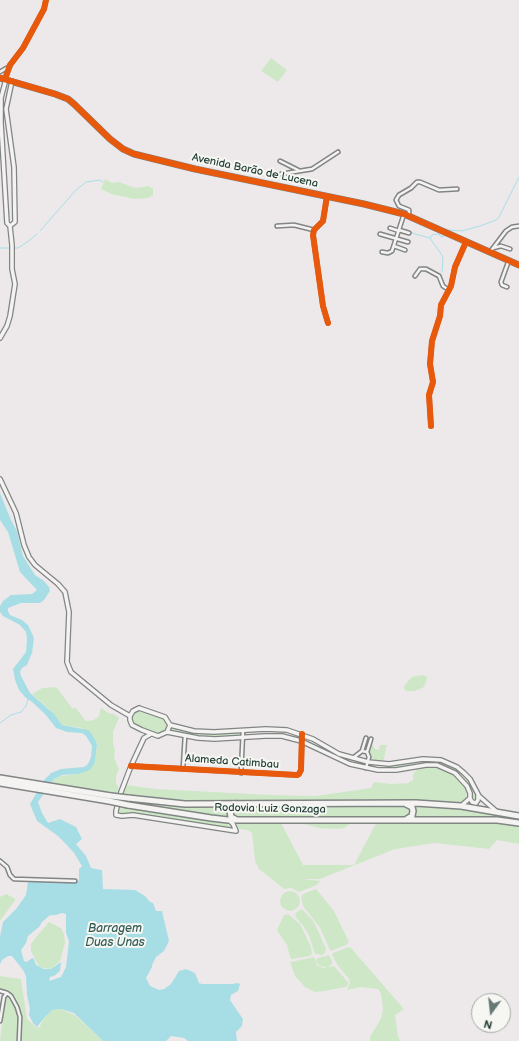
<!DOCTYPE html>
<meta charset="utf-8">
<style>
body{margin:0}
#map{position:relative;width:519px;height:1041px;overflow:hidden;background:#ede9eb;font-family:"Balsamiq Sans",sans-serif}
canvas{display:block}
.north{position:absolute;left:471px;top:993px;width:40px;height:40px;box-sizing:border-box;background:#f6f6f2;border:1px solid #a0aca6;border-radius:50%;rotate:195deg;font-size:11px;font-weight:700;line-height:16px;text-align:center;color:#1f3d34}
.north::after{content:'';display:block;margin:auto;width:14px;height:18px;background:#677974;clip-path:polygon(50% 0,100% 100%,50% 72%,0 100%)}
</style>
<div id="map">
<canvas width="519" height="1041"></canvas>
<div class="north">N</div>
</div>
<script>
const g = document.querySelector('canvas').getContext('2d');
g.lineJoin = 'round';
function paint(path, color) {
  g.fillStyle = color;
  g.fill(path, 'evenodd');
}
function shape(rows) {
  const path = new Path2D();
  for (const r of rows) {
    if (r.length === 3) {
      path.moveTo(r[0] + r[2], r[1]);
      path.arc(r[0], r[1], r[2], 0, 2 * Math.PI);
      continue;
    }
    path.moveTo(r[0], r[1]);
    for (let i = 2; i < r.length; i += 2) path.lineTo(r[i], r[i + 1]);
  }
  return path;
}
function trace(path, color, width, dash) {
  g.strokeStyle = color;
  g.lineWidth = width;
  g.lineCap = dash ? 'butt' : 'round';
  g.setLineDash(dash || []);
  g.stroke(path);
}
function label(font, color, halo, rows, align = 'center') {
  g.font = font + ' "Balsamiq Sans",sans-serif';
  g.lineWidth = 4;
  g.setLineDash([]);
  g.textBaseline = 'middle';
  g.strokeStyle = halo;
  g.fillStyle = color;
  for (const [text, x, y, turn = 0] of rows) {
    g.save();
    g.translate(x, y);
    g.rotate((+turn || 0) * Math.PI / 180);
    g.textAlign = isNaN(turn) ? turn : align;
    if (halo) g.strokeText(text, 0, 0);
    g.fillText(text, 0, 0);
    g.restore();
  }
}
const green = shape([
 [271,58,287,70,278,82,261,71],
 [105,179,112,183,119,182,135,188,149,186,153,189,153,195,148,198,135,199,111,194,101,189],
 [422,675,426,676,427,679,424,687,415,691,406,691,404,689,404,686,408,681,412,677],
 [56,687,73,709,75,707,86,721,94,720,99,716,101,707,108,713,114,714,119,718,113,732,113,743,115,751,114,758,119,769,116,776,116,784,118,786,118,795,52,785,54,779,61,776,78,774,95,762,97,744,82,728,62,725,50,710,32,694,42,688],
 [142,709,167,720,168,726,167,731,158,734,135,726,132,724,131,719,134,711],
 [170,726,191,732,207,734,240,733,241,737,205,737,177,733,168,731],
 [372,744,375,749,379,750,380,745,387,745,383,762,374,760,370,756,370,747],
 [422,760,441,761,457,767,465,774,476,791,477,799,473,799,471,798,471,791,463,777,457,772,444,765,436,763,391,768,390,767,391,765],
 [432,767,444,769,453,774,459,779,467,791,466,799,463,802,363,799,307,801,187,800,156,799,122,795,126,785,156,789,270,795,316,796,371,788,374,782,392,784,408,783,413,780,413,774,417,769],
 [125,799,230,806,227,814,231,819,125,804],
 [119,804,227,822,232,825,232,828,231,829,127,813,118,814,117,811],
 [239,804,405,804,410,806,411,813,406,816,280,821,303,865,354,865,375,825,381,823,508,822,519,825,519,844,497,840,489,849,435,843,395,849,320,879,302,879,321,881,315,886,299,892,291,888,284,889,259,869,255,861,252,833,247,830,239,829,237,826,238,824,249,822,276,821,233,818,231,810],
 [413,804,441,805,519,818,414,816,416,810],
 [352,822,344,828,335,829,319,828,304,824],
 [316,889,334,911,349,942,346,945,331,951,330,950,320,928,303,906,301,897,303,894],
 [290,901,10],
 [6,894,16,899,0,921,0,897],
 [301,909,304,911,314,922,326,949,325,953,322,955,315,954,309,935,303,926,295,916,296,913],
 [288,914,300,924,311,947,312,954,310,956,292,959,290,957,287,945,277,930,284,915],
 [49,922,61,928,64,934,65,943,60,961,51,969,39,967,31,951,31,944,37,936],
 [348,947,351,948,404,1009,395,1015,398,1036,400,1041,370,1041,370,1037,381,1018,383,1009,381,994,378,989,360,987,347,990,350,983,349,979,338,966,332,955,333,953],
 [329,955,332,961,332,964,328,967,334,966,348,982,348,985,346,987,324,991,315,992,305,987,295,976,290,962,314,957,318,966,324,968,327,967,320,966,318,964,316,960,318,958],
 [0,976,21,979,27,1019,35,1026,39,1028,44,1018,52,1010,61,1009,75,1015,103,1041,19,1041,18,1035,18,1041,0,1041,5,998,7,993,0,992]
]);
const water = shape([
 [0,493,11,520,17,531,23,556,35,575,44,581,49,587,50,591,44,600,40,603,21,603,8,608,8,611,10,615,22,620,28,625,34,638,32,653,27,665,22,668,20,672,21,676,30,693,54,714,62,725,88,730,92,734,97,744,95,762,90,770,78,774,62,775,54,779,38,802,42,813,48,823,60,819,76,827,82,839,76,844,86,856,91,868,102,870,103,889,135,890,145,896,150,902,153,903,156,911,162,911,169,941,164,951,156,957,152,965,152,967,146,978,150,986,159,990,164,989,171,984,179,971,186,969,195,973,199,983,202,984,233,984,237,983,240,984,238,991,231,995,230,1000,243,1019,242,1026,236,1032,237,1041,188,1041,184,1038,171,1036,166,1041,103,1041,74,1013,61,1009,52,1010,44,1018,37,1027,33,1023,29,1015,30,1009,27,995,26,976,23,970,12,956,8,956,2,960,0,964,0,936,3,922,16,909,26,895,28,882,79,881,79,869,82,866,74,853,65,843,58,836,37,821,30,804,44,780,51,773,61,769,84,767,88,764,91,757,92,746,86,736,82,733,67,732,56,728,45,714,32,702,25,697,19,690,15,680,13,669,26,652,27,639,26,632,20,625,3,616,0,612,0,606,3,601,11,595,32,594,37,590,20,572,8,532,0,520],
 [62,913,66,914,66,933,69,941,66,967,61,977,49,981,50,977,54,976,60,971,61,962,51,969,44,969,36,965,34,959,32,958,27,962,24,961,21,950,26,943,28,936,39,927,42,922,49,916,51,915,56,915]
]);
const stream = shape([
 [407,230,415,234,430,238],
 [449,230,462,231,480,226,496,220,499,217,519,177],
 [40,231,75,191,86,182,100,180,103,182],
 [0,248,9,248],
 [14,248,18,248,30,240,37,234],
 [442,272,443,257,430,238,432,235,439,234,441,237,444,236],
 [0,723,11,715,21,712,26,706,28,699]
]);
const street = shape([
 [0,72,10,66],
 [5,79,10,65,23,48,44,9,46,0],
 [280,161,298,170],
 [281,174,312,169,338,152],
 [327,196,323,221,314,230,313,235,323,306,328,323],
 [409,216,409,210,399,206,396,200,399,195,411,188,417,182,420,182,439,190,457,189],
 [277,226,294,225,314,230],
 [390,228,399,231],
 [399,230,409,233],
 [380,234,408,242],
 [394,246,405,250],
 [493,248,501,246,510,249],
 [382,252,388,253,392,251,404,214],
 [490,252,506,231,512,227,519,226],
 [415,276,420,269,426,269,439,276,443,286,449,290],
 [507,287,502,285,501,282,509,260],
 [431,426,429,395,433,382,430,364,432,341,440,316,441,305,451,286,455,267,466,242],
 [362,751,366,738],
 [367,752,371,739],
 [353,758,362,751,367,752,369,757,366,768],
 [131,766,297,775,299,774,301,770,302,735],
 [183,768,185,736],
 [241,773,243,731],
 [0,861,7,867,10,875,14,879,75,881],
 [0,991,7,993,11,996,17,1007,20,1017,19,1041],
 [0,1021,4,997,7,993]
]);
const secondary = shape([
 [10,226,15,222,14,167,6,109,12,81],
 [0,338,7,326,10,316,15,284,12,269,12,245,10,226,7,223,1,123,1,98,6,79],
 [0,479,16,513,24,545,29,557,35,565,58,584,65,592,69,612,67,662,71,672,111,705,130,716],
 [139,708,165,717,170,725,167,732,158,736,142,730,132,725,130,720,130,716,133,711,139,708],
 [170,725,194,731,214,732,266,729,287,730,313,739,339,754,368,762,389,764,423,759,441,760,457,767,464,773,470,779,479,796,496,811],
 [167,732,198,738,215,739,265,736,282,736,301,741,350,764,378,770,396,770,426,765,437,765,455,773,467,786,470,793,470,798,461,806],
 [151,734,144,738,131,766,121,792,116,811,116,815,122,816,133,815,236,831],
 [470,798,472,802,476,803,478,800,478,795],
 [229,820,233,824,236,831]
]);
const primary = shape([
 [0,78,55,94,68,99,74,104,110,139,123,149,134,154,195,169,364,204,404,214,519,265]
]);
const highway = shape([
 [0,778,111,796],
 [0,783,109,801],
 [128,798,185,804,416,803,461,806,519,816],
 [406,804,412,807,413,811,412,816,407,819],
 [128,805,211,818,228,820,497,820,519,823],
 [235,819,231,817,230,811,232,806,236,804]
]);
const highwayBridge = shape([
 [111,796,128,798],
 [109,801,128,805]
]);
const cycleway = shape([
 [0,78,55,94,68,99,74,104,110,139,123,149,134,154,195,169,364,204,404,214,519,265],
 [5,79,10,65,23,48,44,9,46,0],
 [327,196,323,221,314,230,313,235,323,306,328,323],
 [431,426,429,395,433,382,430,364,432,341,440,316,441,305,451,286,455,267,466,242],
 [131,766,297,775,299,774,301,770,302,734]
]);
const streetNames = [
 ["Avenida Barão de Lucena",255,171,12],
 ["Alameda Catimbau",232,762,4],
 ["Rodovia Luiz Gonzaga",270,809,1]
];
const waterNames = [
 ["Barragem",115,929],
 ["Duas Unas",115,943]
];
paint(green, '#cee8c7');
paint(water, '#a7dee6');
trace(stream, '#a7dee6', 1);
trace(street, '#818584', 5.5);
trace(secondary, '#818584', 6);
trace(primary, '#818584', 7);
trace(highway, '#818584', 8);
trace(street, '#f4f3f2', 2.5);
trace(secondary, '#f4f3f2', 3.5);
trace(primary, '#f4f3f2', 4);
trace(highway, '#f4f3f2', 5);
trace(highwayBridge, '#818584', 8, []);
trace(highwayBridge, '#f4f3f2', 5);
trace(cycleway, '#e8590c', 6);
label('11px', '#1f3d34', '#f6f6f2', streetNames);
label('italic 12px', '#345c57', '#f6f6f2', waterNames);
</script>
